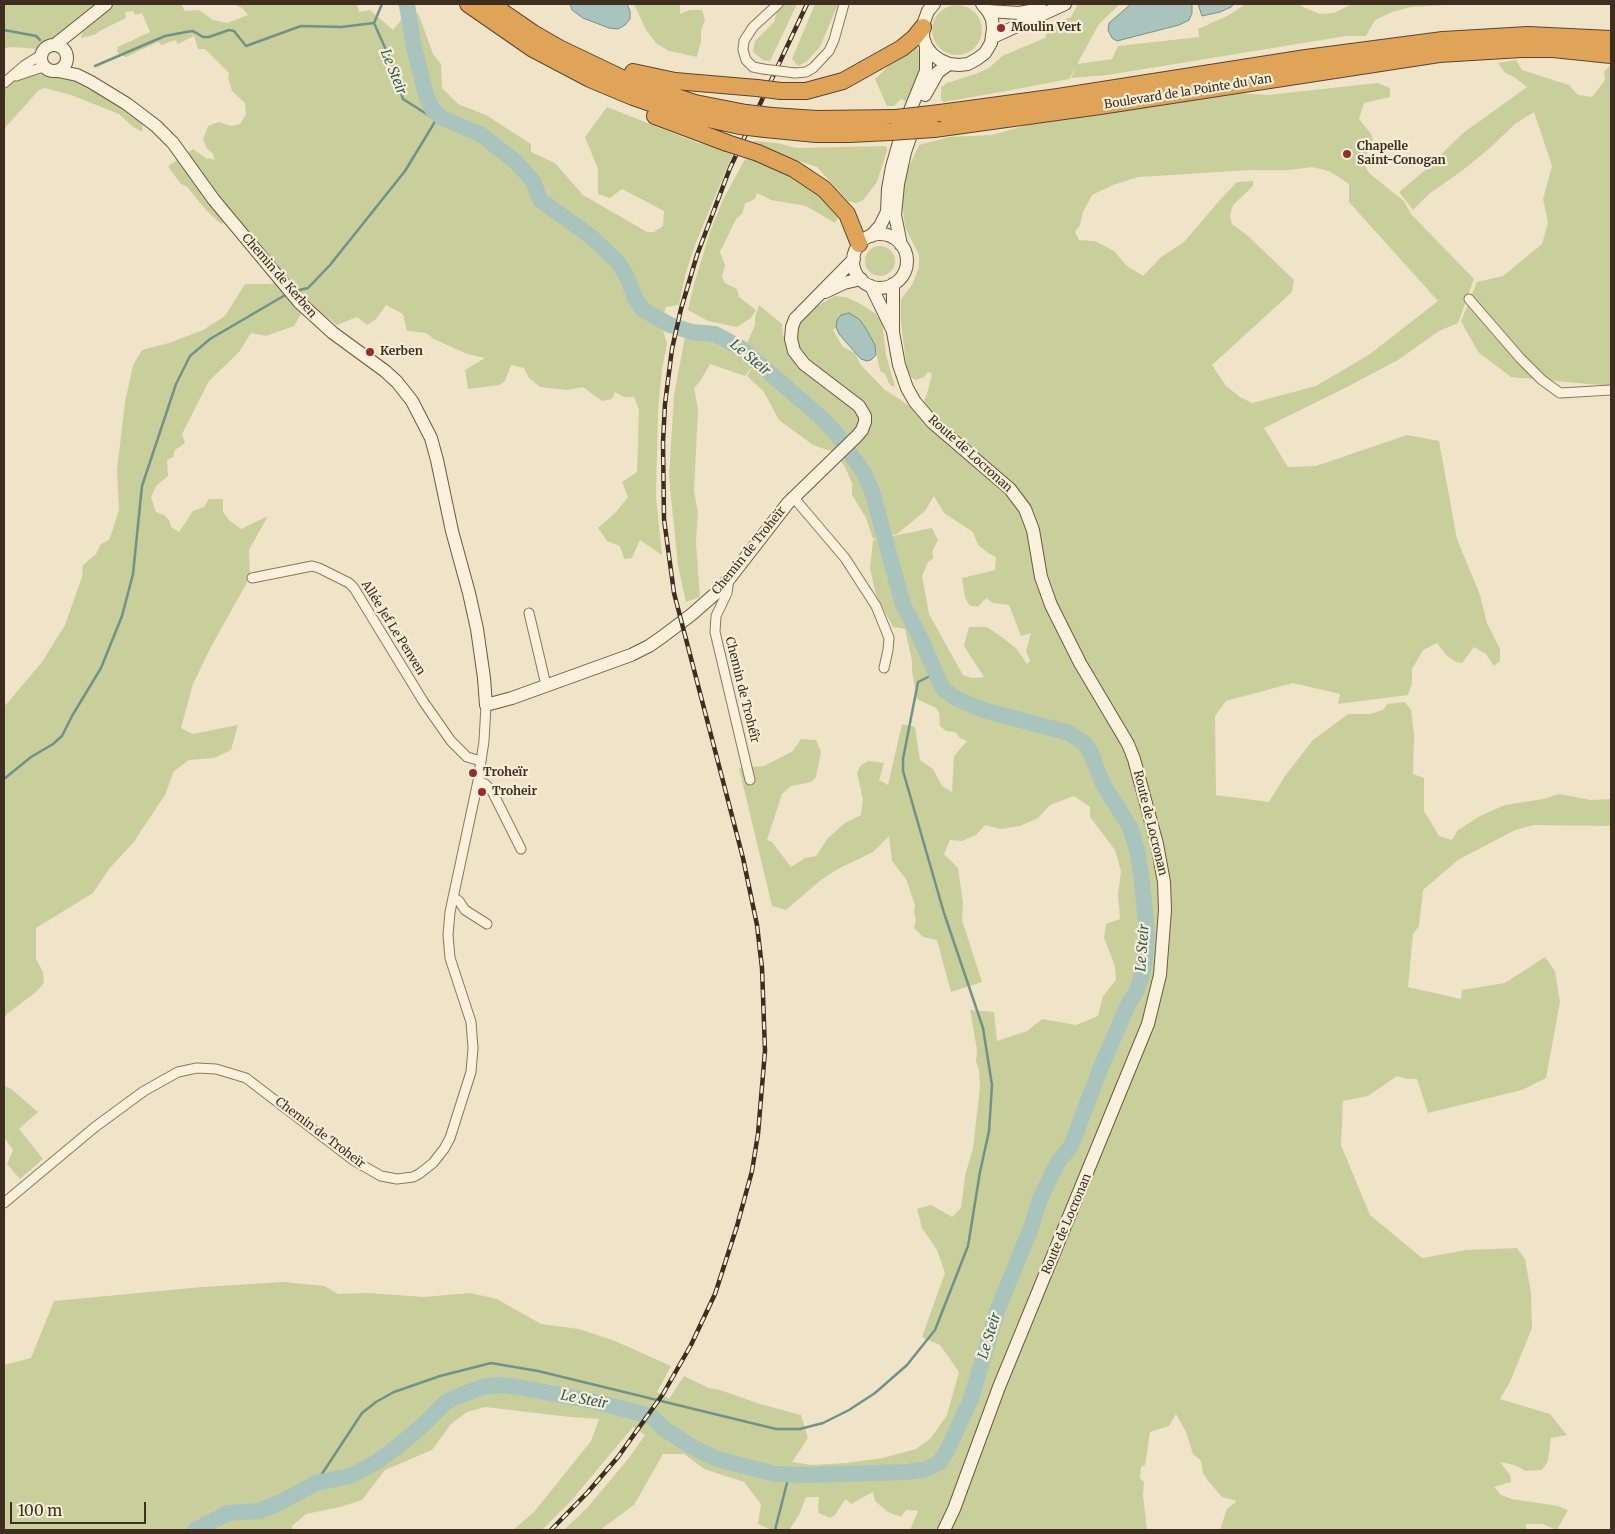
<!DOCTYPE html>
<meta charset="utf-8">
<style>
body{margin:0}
#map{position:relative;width:1615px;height:1534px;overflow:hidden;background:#f0e4c8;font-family:Merriweather,serif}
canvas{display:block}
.frame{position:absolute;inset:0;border:5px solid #3d2e20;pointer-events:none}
.scale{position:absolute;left:10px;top:1502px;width:136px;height:22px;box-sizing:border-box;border:2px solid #3d2e20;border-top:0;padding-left:6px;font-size:15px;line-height:18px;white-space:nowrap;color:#3d2e20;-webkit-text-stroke:4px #f7eed8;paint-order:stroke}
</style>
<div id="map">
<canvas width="1615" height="1534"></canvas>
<div class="frame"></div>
<div class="scale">100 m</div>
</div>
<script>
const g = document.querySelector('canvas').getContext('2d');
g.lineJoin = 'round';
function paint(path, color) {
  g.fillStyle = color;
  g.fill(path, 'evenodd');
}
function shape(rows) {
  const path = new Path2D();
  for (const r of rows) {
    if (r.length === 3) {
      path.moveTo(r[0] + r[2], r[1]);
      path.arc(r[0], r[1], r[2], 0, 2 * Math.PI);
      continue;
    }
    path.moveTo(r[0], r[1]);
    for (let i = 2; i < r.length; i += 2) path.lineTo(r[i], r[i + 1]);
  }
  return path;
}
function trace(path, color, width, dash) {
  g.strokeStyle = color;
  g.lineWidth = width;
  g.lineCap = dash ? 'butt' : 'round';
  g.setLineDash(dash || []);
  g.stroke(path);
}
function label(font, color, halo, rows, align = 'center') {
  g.font = font + ' Merriweather,serif';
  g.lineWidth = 4.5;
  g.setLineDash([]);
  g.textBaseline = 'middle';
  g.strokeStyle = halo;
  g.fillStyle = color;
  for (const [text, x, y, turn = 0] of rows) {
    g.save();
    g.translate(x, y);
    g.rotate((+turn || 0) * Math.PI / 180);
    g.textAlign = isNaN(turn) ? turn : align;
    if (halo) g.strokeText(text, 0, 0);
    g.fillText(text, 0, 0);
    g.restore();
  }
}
const green = shape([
 [4,4,181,4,185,11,199,10,213,20,227,23,248,15,242,8,234,4,357,4,359,12,370,10,393,30,402,19,398,4,405,4,419,15,433,54,441,64,442,88,458,104,486,115,531,144,531,152,555,163,583,195,647,232,654,232,663,226,664,211,622,189,610,198,598,194,598,169,585,137,607,107,698,143,734,151,695,245,686,272,679,305,666,307,661,323,667,344,662,369,658,412,656,497,662,555,640,540,632,558,624,559,620,546,607,541,598,528,616,512,628,497,622,482,637,472,639,410,634,397,624,397,615,392,612,399,602,401,583,387,567,390,540,387,529,378,524,368,511,365,505,381,499,385,468,389,465,370,485,358,467,354,434,339,426,333,407,331,403,314,386,305,376,319,367,325,357,317,337,325,323,314,302,312,294,326,266,336,251,333,239,352,209,381,182,434,185,443,175,450,173,457,167,460,168,476,156,486,151,497,156,512,164,515,169,520,171,527,179,532,193,511,204,507,209,499,223,499,223,512,229,520,241,529,268,516,249,550,250,577,211,647,193,684,181,728,193,734,238,725,231,750,214,758,189,760,174,771,165,795,133,843,109,869,93,893,36,928,36,959,43,972,44,983,36,992,7,1014,4,1019,4,707,42,662,65,625,82,577,83,565,96,554,101,544,109,540,113,529,119,509,117,470,125,402,133,365,142,350,169,343,203,330,225,316,245,284,272,284,284,277,235,219,221,224,206,210,187,187,180,183,168,166,193,149,207,159,209,158,215,160,212,153,206,147,203,139,208,126,219,122,231,126,240,124,246,114,245,103,232,91,228,78,229,73,205,49,198,49,194,36,178,44,175,40,162,45,158,42,126,57,120,55,117,51,118,47,150,32,142,13,135,15,133,11,125,12,126,18,100,31,94,35,81,38,82,33,88,25,47,41,40,49,12,47,4,48],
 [634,4,680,4,680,14,690,10,702,10,705,20,701,30,701,42,697,57,669,51,657,44,646,30],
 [784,4,797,4,770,61,763,60,753,52,755,41,774,22,777,11],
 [815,4,838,4,820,47,806,62,798,66,792,59],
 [1078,4,1120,4,1099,24,1069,79,1007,91,944,102,941,100,941,87,947,83,978,73,989,68,1002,56,1045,38,1050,26,1071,17],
 [1246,4,1300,4,1301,6,1320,14,1334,13,1350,5,1358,4,1463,4,1411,7,1392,12,1375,20,1366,36,1346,36,1108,75,1071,78,1077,64,1112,59,1118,46,1199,37,1198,29,1227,16],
 [957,30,25],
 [917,47,921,54,922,67,908,103,901,99,894,106,887,106,875,79,896,59],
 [1516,60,1522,70,1569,85,1578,95,1592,97,1605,80,1604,72,1609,66,1611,67,1611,386,1511,377,1478,352,1461,321,1477,282,1503,276,1542,244,1548,223,1543,199,1552,166,1534,112,1515,124,1490,148,1463,170,1429,194,1413,210,1399,192,1424,171,1463,133,1527,87,1514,77,1505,73,1498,63],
 [45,74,67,77,85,84,143,121,142,132,132,126,119,114,71,95,44,88,38,91,4,129,4,86,12,80,26,75],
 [1377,83,1390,88,1390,97,1364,103,1359,119,1371,134,1375,148,1360,158,1370,174,1404,201,1411,214,1474,279,1458,323,1439,331,1398,360,1345,388,1264,428,1288,467,1316,466,1407,435,1439,441,1457,539,1480,595,1487,623,1500,649,1500,661,1494,666,1486,654,1474,647,1462,663,1456,662,1446,655,1437,643,1423,650,1412,669,1412,684,1408,695,1338,704,1340,694,1293,683,1226,701,1215,716,1216,795,1269,802,1285,776,1313,740,1348,714,1370,714,1383,710,1387,704,1405,702,1411,710,1414,735,1413,774,1424,778,1424,811,1439,836,1452,840,1458,830,1480,816,1505,805,1543,799,1559,794,1591,800,1611,799,1611,826,1534,825,1515,830,1458,860,1423,890,1419,926,1413,934,1408,987,1461,999,1462,990,1505,983,1545,957,1555,971,1560,1002,1546,1078,1522,1090,1428,1113,1417,1079,1407,1079,1397,1076,1368,1096,1343,1101,1341,1145,1370,1215,1422,1258,1466,1250,1517,1248,1525,1259,1531,1293,1532,1328,1510,1382,1500,1399,1550,1414,1567,1435,1551,1438,1548,1461,1542,1470,1526,1471,1514,1465,1500,1462,1510,1475,1511,1482,1494,1487,1501,1495,1512,1499,1558,1506,1568,1510,1557,1530,1542,1524,1526,1524,1526,1530,1220,1530,1227,1509,1237,1501,1222,1497,1208,1481,1203,1473,1201,1461,1193,1454,1186,1432,1176,1414,1169,1426,1150,1432,1145,1465,1141,1467,1140,1478,1144,1482,1143,1495,1147,1530,910,1530,918,1511,906,1510,901,1517,888,1512,875,1501,873,1492,851,1504,846,1499,842,1504,835,1515,830,1518,819,1513,818,1508,819,1497,806,1497,799,1515,789,1530,771,1530,758,1524,761,1504,744,1482,704,1469,684,1454,663,1454,634,1505,600,1530,564,1530,587,1508,628,1459,645,1435,633,1427,571,1501,542,1530,513,1530,534,1512,591,1441,599,1419,570,1417,485,1407,467,1412,451,1424,432,1450,385,1470,362,1500,340,1507,306,1514,292,1526,292,1530,4,1530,4,1365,31,1358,54,1301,202,1287,283,1282,325,1286,338,1294,369,1293,424,1297,470,1293,497,1299,541,1324,579,1329,615,1341,671,1366,657,1392,669,1399,684,1376,709,1388,720,1390,760,1404,801,1415,808,1438,792,1462,812,1465,846,1463,883,1458,916,1449,931,1438,947,1415,959,1372,940,1345,922,1337,945,1273,937,1250,922,1228,917,1209,931,1205,952,1217,961,1208,965,1176,973,1148,980,1087,979,1070,976,1061,977,1050,970,1010,994,1012,997,1041,1027,1031,1042,1019,1076,1025,1098,1016,1103,996,1116,980,1115,966,1104,938,1106,924,1120,919,1118,895,1121,871,1115,850,1090,817,1090,807,1074,796,1050,805,1038,818,1020,826,1001,829,985,825,976,835,962,841,950,840,944,854,958,868,963,903,962,920,982,982,951,992,937,940,923,937,914,928,916,920,914,912,915,905,906,879,892,861,889,836,873,852,838,869,821,880,786,910,772,906,739,768,764,766,793,751,801,739,816,740,821,752,816,777,811,782,791,786,782,794,767,840,772,842,791,867,805,858,816,856,828,838,845,823,861,815,863,800,857,773,860,766,868,761,884,763,879,780,888,785,902,724,915,727,920,760,933,769,942,786,952,792,954,756,967,741,960,738,955,732,946,731,940,726,939,712,936,708,917,699,912,671,912,661,905,629,893,627,876,595,870,569,873,540,932,528,938,540,932,552,934,558,928,562,922,576,929,614,963,675,972,678,984,677,964,646,969,627,987,627,999,635,1016,648,1027,664,1030,661,1026,651,1031,633,1021,636,1009,605,993,603,986,598,978,607,969,605,965,597,962,578,995,570,996,557,988,553,978,545,973,532,944,513,934,496,925,511,897,534,873,539,866,518,852,495,852,483,844,465,833,452,813,445,779,420,764,392,747,376,755,363,745,376,710,364,701,380,694,388,698,409,694,491,698,512,696,543,700,597,686,602,678,566,669,477,674,395,686,332,715,341,755,363,758,355,747,343,755,325,755,318,759,305,782,324,783,336,788,336,797,347,796,324,807,312,835,296,846,297,861,304,876,314,882,322,886,355,895,387,890,385,885,374,880,371,876,350,865,327,837,320,836,327,833,330,843,347,855,353,860,364,885,390,898,398,922,416,936,421,924,400,927,394,932,374,928,372,924,377,916,380,911,377,907,370,901,322,901,299,912,285,919,267,919,255,905,227,902,202,906,173,919,145,949,137,992,135,1045,120,1153,104,1238,93,1268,95],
 [1312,167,1329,171,1349,184,1349,202,1438,301,1370,354,1316,386,1252,403,1240,397,1226,386,1212,365,1292,292,1294,280,1248,236,1232,224,1230,215,1233,205,1253,186,1253,181,1237,182,1219,201,1184,242,1161,257,1143,276,1127,266,1114,251,1095,241,1079,240,1075,232,1080,225,1083,212,1092,195,1113,185,1138,177,1251,170,1290,170],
 [754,141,777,143,797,148,886,146,887,151,877,182,863,200,856,203,848,201,817,167,753,145],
 [745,159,758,160,770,165,815,191,839,216,835,223,806,206,771,200,757,193,755,199,745,204,742,214,736,219,720,252,725,265,722,277,725,283,737,289,739,297,756,310,751,318,737,327,708,321,688,310,694,284,710,232,723,200],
 [880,261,15],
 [4,1086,10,1088,38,1112,19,1129,43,1159,20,1179,7,1164,13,1150,4,1137]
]);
const water = shape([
 [570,4,627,4,630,11,630,19,625,25,618,29,609,28,583,18,572,10,570,4],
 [1131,4,1192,4,1192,13,1189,20,1179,25,1117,41,1112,38,1108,30,1109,23,1131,4],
 [1198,4,1234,4,1231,7,1220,12,1202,16,1198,4],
 [849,313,859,319,865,327,875,345,876,355,871,360,867,361,861,359,839,334,836,327,837,320,841,315,849,313]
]);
const stream = shape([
 [382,4,374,23,391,61,403,99,436,120,442,118],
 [4,30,36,36,40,40],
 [95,66,165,36,186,32,193,31,203,37,209,37,229,30,234,31,246,46,301,26,341,27,374,23],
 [295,291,308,288,330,265,405,171,436,120],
 [4,779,31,757,53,744,62,736,72,716,101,668,122,616,133,574,142,486,176,384,190,356,210,339,287,294],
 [316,1483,362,1413,376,1402,394,1392,440,1376,491,1363,538,1371,776,1429,800,1429,823,1423,849,1410,875,1393,907,1365,935,1330,968,1246,980,1172,989,1131,992,1085,983,1028,944,913,903,771,903,759,918,682,936,673],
 [775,1530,789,1475]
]);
const river = shape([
 [195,1530,228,1513,259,1511,281,1502,316,1483,350,1476,375,1463,397,1447,423,1425,445,1403,454,1398,482,1387,498,1385,512,1386,593,1401,647,1415,652,1417,663,1428,692,1447,717,1459,775,1474,806,1475,906,1472,923,1470,939,1463,947,1451,971,1399,997,1311,1031,1228,1040,1199,1058,1162,1071,1146,1101,1067,1127,1007,1137,990,1142,975,1145,959,1147,935,1143,891,1138,854,1131,829,1103,784,1090,751,1083,742,1069,733,983,710,957,699,943,689,917,631,903,605,872,491,864,473,839,437,824,420,741,348,715,334,692,332,670,325,642,309,635,298,627,277,618,262,589,235,540,200,533,181,515,161,480,134,442,118,432,109,426,95,413,43,407,4]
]);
const street = shape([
 [763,69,753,67,746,60,743,50,744,41,753,27,778,4],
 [795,73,806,72,813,68,829,51,834,40,844,4],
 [16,76,40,68,47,68],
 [4,83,25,65,41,55],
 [1469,299,1520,358,1542,380,1560,393,1611,390],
 [794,498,845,558,876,606,889,638,888,650,884,668],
 [252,578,312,566,319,568,349,583,354,588,423,701,451,741,467,757,481,761],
 [729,579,727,593,716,616,715,632,750,780],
 [529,613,546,685],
 [478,781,485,784,492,791,521,849],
 [453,897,459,901,465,910,487,924],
 [4,1203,95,1127,144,1091,178,1072,197,1068,216,1069,246,1078,353,1160,381,1176,397,1179,413,1177,419,1174,433,1163,444,1149,450,1138,471,1072,473,1048,471,1022,450,958,448,935,450,912,478,781,484,741,486,705]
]);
const secondary = shape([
 [934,4,928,11,924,22,923,37,926,46,932,54,940,60,949,64,959,65,968,64,977,59,985,53,991,43,993,28,992,19,988,11,982,4],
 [988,11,1019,13,1041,9],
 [993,37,1065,4],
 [56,44,106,4],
 [54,58,13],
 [58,71,77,75,91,82,127,104,156,126,173,143,214,200,299,302,333,333,385,371,397,382,412,401,431,438,437,460,452,531,469,593,477,629,484,678,486,705,512,698,631,655,649,646,662,637,691,615,715,594,729,579,788,503,857,436,862,430,865,422,865,416,859,406,804,364,794,351,791,339,792,327,795,319,854,259],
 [925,95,938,72,949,64],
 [880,261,27],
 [871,236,880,226,887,212,888,189,892,167,904,125,926,71,926,46],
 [901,245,895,215,898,184,905,152,915,123],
 [893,284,893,332,899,365,907,388,915,402,933,423,1010,489,1025,509,1033,530,1041,577,1051,605,1080,663,1128,744,1134,759,1157,844,1164,882,1165,910,1160,975,1148,1024,999,1387,954,1509,944,1530],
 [871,286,892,329],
 [825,292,844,283,861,279]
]);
const highway = shape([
 [468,4,533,49,590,79,633,97,676,112,740,126],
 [491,4,533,33,559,48,626,80,695,103,746,113],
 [633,72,675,81,757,88],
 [781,91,806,91,843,81,902,48,914,38,923,27],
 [940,113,1058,97,1306,58,1443,40,1528,35,1611,39],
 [655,116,727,143],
 [772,116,817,119,896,118],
 [765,129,816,134,849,134,890,132],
 [934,129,1100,106,1439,54,1522,49,1553,49,1611,55],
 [758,153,794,169,824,189,847,214,859,244]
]);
const rail = shape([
 [551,1530,588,1492,618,1457,663,1394,691,1345,715,1294,737,1226,752,1171,758,1134,765,1051,762,968,757,925,743,858,674,593,664,519,663,442,665,404,672,349,681,309,697,255,730,168,807,4]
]);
const streetBridge = shape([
 [763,69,795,73]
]);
const highwayBridge = shape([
 [757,88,781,91],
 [746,113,772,116],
 [896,118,940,113],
 [740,126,765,129],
 [890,132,934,129],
 [727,143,758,153]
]);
const markers = [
 [1001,28,5,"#9e2a2b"],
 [1347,154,5,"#9e2a2b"],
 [370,352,5,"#9e2a2b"],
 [473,773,5,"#9e2a2b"],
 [482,792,5,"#9e2a2b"]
];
const poiNames = [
 ["Moulin Vert",1011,28],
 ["Chapelle",1357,147],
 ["Saint-Conogan",1357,161],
 ["Kerben",380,352],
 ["Troheïr",483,773],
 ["Troheir",492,792]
];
const streetNames = [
 ["Boulevard de la Pointe du Van",1188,92,-9],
 ["Chemin de Kerben",279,276,49],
 ["Route de Locronan",970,454,42],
 ["Chemin de Troheïr",749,551,-51],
 ["Allée Jef Le Penven",393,628,58],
 ["Chemin de Trohéîr",742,690,76],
 ["Route de Locronan",1150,823,76],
 ["Chemin de Troheïr",320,1133,37],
 ["Route de Locronan",1067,1224,-67]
];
const waterNames = [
 ["Le Steir",393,72,68],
 ["Le Steir",750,358,40],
 ["Le Steir",1143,948,-86],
 ["Le Steir",990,1336,-73],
 ["Le Steir",584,1400,11]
];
paint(green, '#c9cf9b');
paint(water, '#a9c4bc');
trace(water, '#6f938a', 1);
trace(stream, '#6f938a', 2.5);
trace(river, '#a9c4bc', 16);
trace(street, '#8d765c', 11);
trace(secondary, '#6f573f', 14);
trace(highway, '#5b4430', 18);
trace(street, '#faf1dc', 9);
trace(secondary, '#faf1dc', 12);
trace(highway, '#e0a458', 16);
trace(rail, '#3d2e20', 4.5);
trace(rail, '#f7eed8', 2.5, [8]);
trace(streetBridge, '#8d765c', 11, []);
trace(highwayBridge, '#5b4430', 18, []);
trace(streetBridge, '#faf1dc', 9);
trace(highwayBridge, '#e0a458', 16);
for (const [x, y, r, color] of markers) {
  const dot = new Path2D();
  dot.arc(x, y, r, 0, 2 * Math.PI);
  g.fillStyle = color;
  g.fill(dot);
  trace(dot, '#f7eed8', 2);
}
label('bold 12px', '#3d2e20', '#f7eed8', poiNames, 'left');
label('12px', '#3d2e20', '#f7eed8', streetNames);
label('italic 14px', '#2f5d5a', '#f7eed8', waterNames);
</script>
